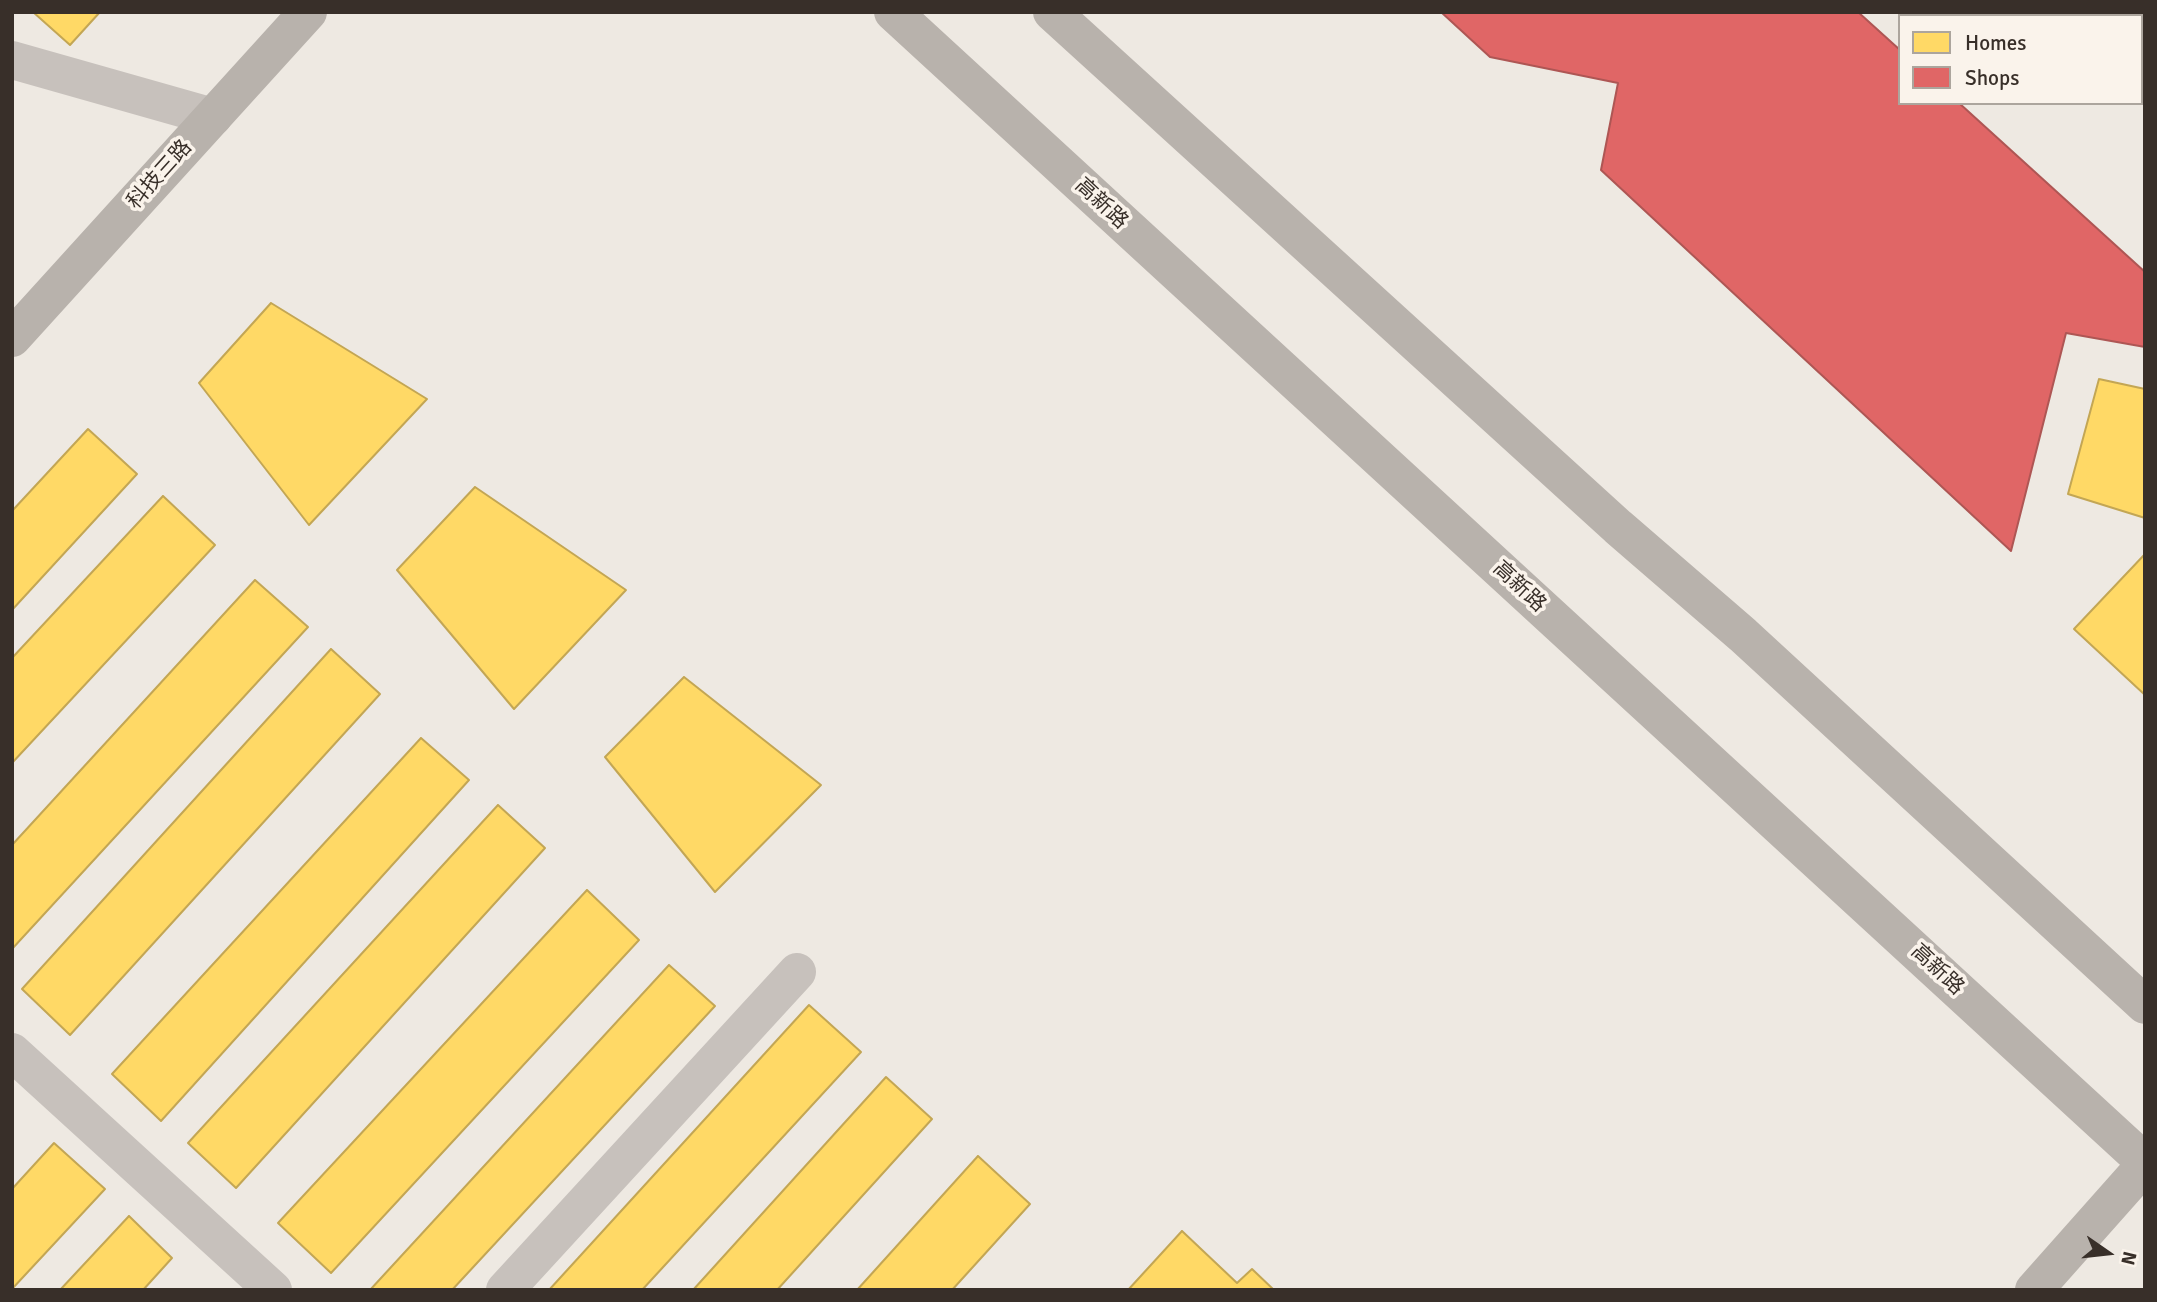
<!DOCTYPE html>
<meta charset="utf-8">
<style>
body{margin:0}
#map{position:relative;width:2157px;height:1302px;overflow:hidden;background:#eee9e2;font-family:Signika,sans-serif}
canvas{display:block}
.frame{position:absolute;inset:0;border:14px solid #382f29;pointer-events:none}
.legend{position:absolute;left:1898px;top:14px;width:245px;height:91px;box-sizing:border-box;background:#faf3eb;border:2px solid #aca59d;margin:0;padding:9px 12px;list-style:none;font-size:21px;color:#382f29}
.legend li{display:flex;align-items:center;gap:14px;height:35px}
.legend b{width:35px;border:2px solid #aca59d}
.north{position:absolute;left:2073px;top:1218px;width:70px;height:70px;-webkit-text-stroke:5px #faf3eb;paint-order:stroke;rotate:104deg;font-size:19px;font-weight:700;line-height:28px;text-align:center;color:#382f29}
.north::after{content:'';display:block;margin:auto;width:24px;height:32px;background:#382f29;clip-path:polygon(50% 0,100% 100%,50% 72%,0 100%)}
</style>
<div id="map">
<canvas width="2157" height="1302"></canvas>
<div class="frame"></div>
<ul class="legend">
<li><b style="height:19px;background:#ffd966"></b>Homes</li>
<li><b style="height:19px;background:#e06666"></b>Shops</li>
</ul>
<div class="north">N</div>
</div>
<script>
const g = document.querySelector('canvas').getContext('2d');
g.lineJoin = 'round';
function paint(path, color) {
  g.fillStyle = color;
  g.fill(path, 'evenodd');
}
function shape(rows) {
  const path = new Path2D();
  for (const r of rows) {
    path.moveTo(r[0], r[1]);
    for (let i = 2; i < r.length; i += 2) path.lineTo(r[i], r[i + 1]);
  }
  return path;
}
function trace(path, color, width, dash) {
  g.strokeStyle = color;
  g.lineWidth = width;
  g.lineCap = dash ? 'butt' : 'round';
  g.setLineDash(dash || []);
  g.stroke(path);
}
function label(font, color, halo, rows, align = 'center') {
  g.font = font + ' Signika,"Noto Sans SC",sans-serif';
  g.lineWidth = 7;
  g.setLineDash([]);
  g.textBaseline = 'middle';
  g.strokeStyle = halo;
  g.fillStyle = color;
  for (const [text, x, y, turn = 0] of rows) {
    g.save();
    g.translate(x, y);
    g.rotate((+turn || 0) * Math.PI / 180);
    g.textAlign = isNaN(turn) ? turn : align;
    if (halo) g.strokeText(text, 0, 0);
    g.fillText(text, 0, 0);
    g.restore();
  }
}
const homes = shape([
 [33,12,100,12,70,45,33,12],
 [1988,12,2132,12,2128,16,1985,16,1988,12],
 [271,303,427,399,309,525,199,383,271,303],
 [2099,379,2145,389,2145,518,2068,494,2099,379],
 [88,429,137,474,12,610,12,511,88,429],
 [475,487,626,590,514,709,397,570,475,487],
 [163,496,215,545,12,763,12,658,163,496],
 [2145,554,2145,695,2074,629,2145,554],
 [255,580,308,627,12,949,12,845,255,580],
 [331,649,380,694,70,1035,22,989,331,649],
 [684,677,821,785,715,892,605,757,684,677],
 [421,738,469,780,161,1121,112,1074,421,738],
 [498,805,545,848,236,1188,188,1143,498,805],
 [587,890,639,940,331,1273,278,1223,587,890],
 [669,965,715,1006,452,1290,370,1290,669,965],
 [809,1005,861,1052,642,1290,549,1290,809,1005],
 [886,1077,932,1119,777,1290,693,1290,886,1077],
 [54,1143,105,1189,12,1289,12,1189,54,1143],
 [978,1156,1030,1204,952,1290,857,1290,978,1156],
 [129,1216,172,1258,143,1290,60,1290,129,1216],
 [1182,1231,1237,1283,1252,1269,1274,1290,1128,1290,1182,1231]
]);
const shops = shape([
 [1441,12,1858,12,1900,50,1900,103,1959,103,2145,272,2145,347,2066,333,2011,551,1601,170,1618,83,1490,57,1441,12]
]);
const street = shape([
 [12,60,213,117],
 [12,1052,273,1290],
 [505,1290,797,972]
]);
const secondary = shape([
 [893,12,2145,1162],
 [1052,12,1618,527,1743,635,2145,1005],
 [12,338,308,12],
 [2034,1290,2145,1165]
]);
const streetNames = [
 ["科技三路",160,175,-48],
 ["高新路",1101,204,43],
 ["高新路",1519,587,43],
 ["高新路",1937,970,43]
];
paint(homes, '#ffd966');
trace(homes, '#c3a654', 2);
paint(shops, '#e06666');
trace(shops, '#ae5654', 2);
trace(street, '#c7c1bc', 38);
trace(secondary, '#b8b2ac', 38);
label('21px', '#382f29', '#faf3eb', streetNames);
</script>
